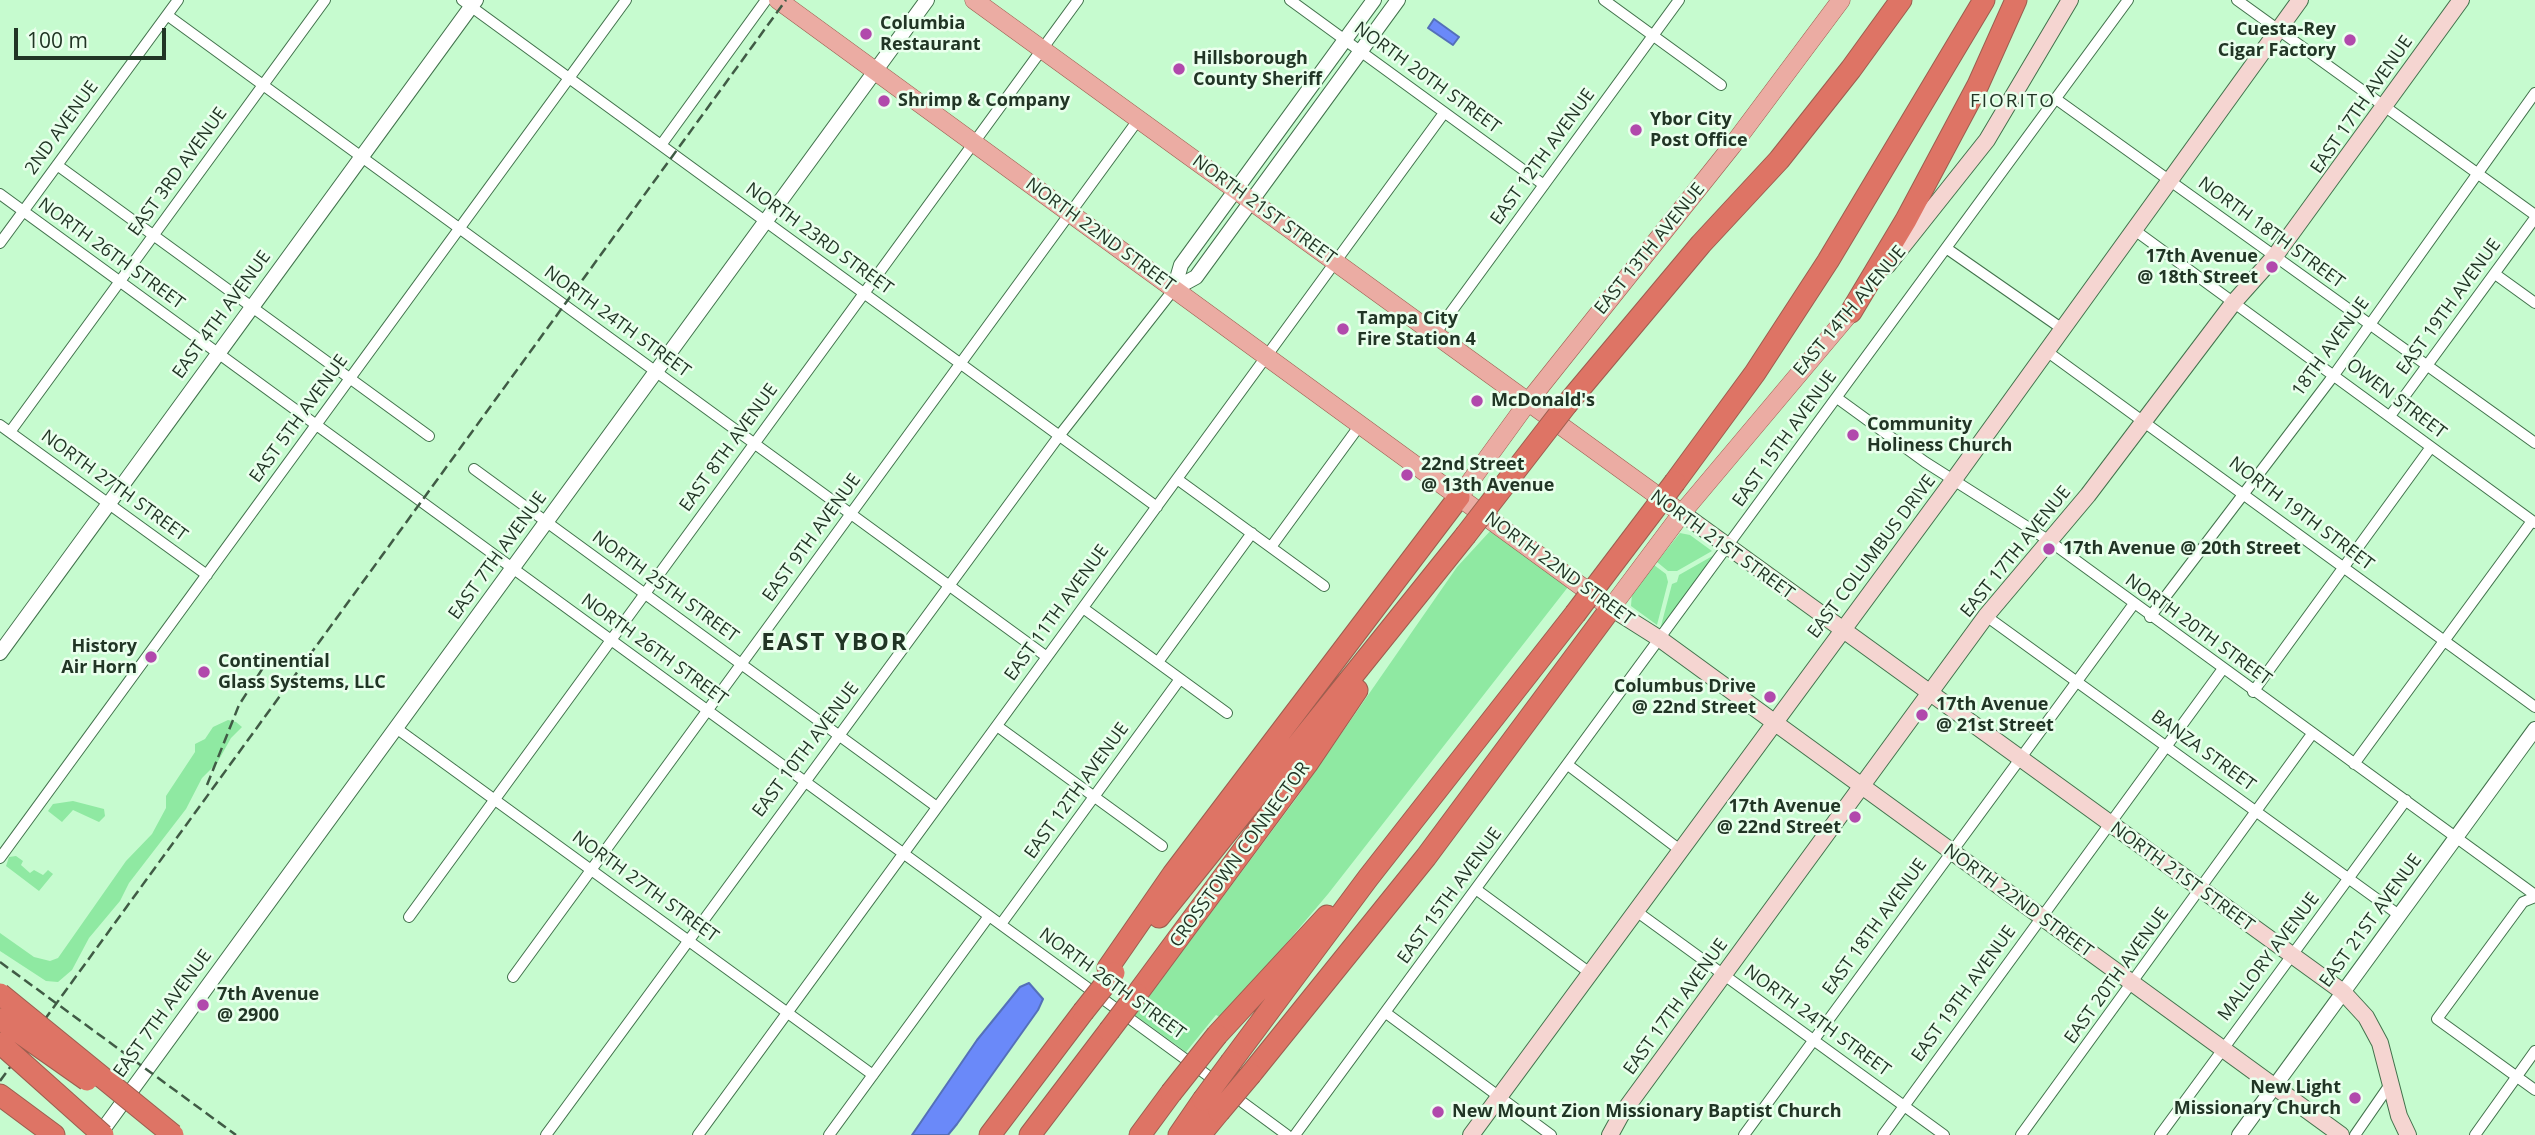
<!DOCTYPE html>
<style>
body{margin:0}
#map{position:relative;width:2535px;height:1135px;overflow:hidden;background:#c6fbcf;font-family:"Open Sans",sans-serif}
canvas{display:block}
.scale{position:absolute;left:14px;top:28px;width:152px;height:32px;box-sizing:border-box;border:4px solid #213525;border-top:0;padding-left:9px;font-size:21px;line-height:24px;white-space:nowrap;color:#213525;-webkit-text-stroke:5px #eaffed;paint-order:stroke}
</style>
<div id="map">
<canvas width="2535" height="1135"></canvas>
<div class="scale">100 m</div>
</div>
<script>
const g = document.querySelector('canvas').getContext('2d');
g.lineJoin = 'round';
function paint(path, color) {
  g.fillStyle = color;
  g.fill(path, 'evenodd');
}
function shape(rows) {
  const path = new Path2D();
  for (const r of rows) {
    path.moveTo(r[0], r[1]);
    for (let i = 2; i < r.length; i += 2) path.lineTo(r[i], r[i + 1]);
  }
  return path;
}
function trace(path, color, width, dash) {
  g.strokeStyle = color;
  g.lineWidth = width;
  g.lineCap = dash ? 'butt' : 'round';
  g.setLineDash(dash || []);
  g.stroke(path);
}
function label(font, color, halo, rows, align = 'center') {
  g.font = font + ' "Open Sans",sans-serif';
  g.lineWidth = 5;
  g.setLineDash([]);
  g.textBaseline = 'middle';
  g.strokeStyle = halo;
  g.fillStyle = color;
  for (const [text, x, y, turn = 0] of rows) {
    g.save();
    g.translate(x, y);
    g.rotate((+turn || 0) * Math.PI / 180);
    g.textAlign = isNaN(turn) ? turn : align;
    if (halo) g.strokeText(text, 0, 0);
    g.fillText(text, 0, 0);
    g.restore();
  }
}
const green = shape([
 [1492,529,1568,587,1328,894,1257,978,1220,1017,1216,1015,1186,1052,1135,1015,1298,796,1457,567],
 [1680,533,1690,535,1712,551,1677,571,1668,571,1657,562],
 [1716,554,1663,627,1661,626,1672,584,1677,582,1679,575],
 [1654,565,1666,574,1668,582,1657,625,1631,606,1632,593],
 [228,720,236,722,242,727,231,738,217,763,202,778,186,809,129,883,120,901,89,938,72,970,58,982,46,981,0,951,0,933,34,957,50,961,58,958,126,861,152,834,166,808,166,796,195,752,195,744,205,739,213,727],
 [73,801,104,809,105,816,99,822,73,810,62,822,48,811,53,804],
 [16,856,23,861,21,865,30,873,34,870,43,875,48,870,53,874,39,891,6,866,9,857]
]);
const water = shape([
 [1434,19,1459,37,1453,45,1428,28,1434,19],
 [1029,983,1043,999,1038,1010,957,1124,948,1135,912,1135,977,1040,1020,987,1029,983]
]);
const minor = shape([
 [462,0,1157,507],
 [1290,0,1544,185],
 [1604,0,1721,85],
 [2237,0,2535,215],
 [167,15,1047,657],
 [2056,99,2535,443],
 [661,145,766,0],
 [57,165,429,436],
 [0,194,1218,1083],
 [2133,229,2535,523],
 [0,243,178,0],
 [1946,248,2061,328],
 [2495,274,2535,303],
 [1435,334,1679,0],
 [2045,350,2535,707],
 [1837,398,1925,462,2048,540,2535,895],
 [2390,416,2535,218],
 [0,425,207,575],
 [10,432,325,0],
 [474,469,937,807],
 [1177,479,1324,586],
 [1271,547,1360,425],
 [1083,608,1227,713],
 [1986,616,2399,915],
 [2150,617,2334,375,2535,93],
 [1158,662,1252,533],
 [2253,692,2431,447],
 [997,726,1162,846],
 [396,728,873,1075],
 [2354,764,2532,521],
 [1568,765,1680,850],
 [0,858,626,0],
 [1477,890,1590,973],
 [2535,897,2523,902,2437,1019,2535,1090],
 [1636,911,1944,1135],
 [409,917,1078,0],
 [1001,924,1180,679],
 [513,977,1138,120],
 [1386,1013,1551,1135],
 [1230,1093,1287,1135],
 [546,1135,1059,436,1174,289],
 [698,1135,1444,113],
 [829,1135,989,916],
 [1295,1135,2128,0],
 [1744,1135,2133,605],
 [1883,1135,2222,670],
 [2021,1135,2312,734],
 [2160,1135,2406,800],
 [2355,1135,2391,1083],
 [2475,1135,2535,1051]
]);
const tertiary = shape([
 [1174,289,1196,277,1398,0],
 [1174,289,1181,265,1374,0],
 [0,653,476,0],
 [99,1135,927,0],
 [2239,1135,2535,729]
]);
const secondary = shape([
 [1887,266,1987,140,2070,0],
 [1682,513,2343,992,2366,1017,2380,1043,2399,1116,2408,1135],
 [1611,608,1660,639,2341,1135],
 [1471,1135,1955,478,2300,0],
 [1610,1135,1621,1115,1986,616,2088,495,2234,302,2275,256,2461,0]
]);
const primary = shape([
 [778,0,1611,608,1682,513,1851,312],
 [974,0,1673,507],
 [1459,497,1528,402,1732,146,1841,0]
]);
const motorway = shape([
 [1851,312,1906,220,1978,85,2016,0],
 [1567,404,1701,244,1779,160,1851,69,1901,0],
 [1675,482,1755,373,1828,261,1984,0],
 [1159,917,1465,536],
 [1108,968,1173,874,1459,497],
 [1137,994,1307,764,1357,690],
 [1217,1035,1327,916],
 [1231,1062,1368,878,1575,614],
 [1251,1074,1426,857,1611,608],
 [0,1095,54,1135],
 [990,1135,1083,1012],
 [1030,1135,1109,1031],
 [1140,1135,1171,1093],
 [1179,1135,1203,1100],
 [1200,1135,1219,1112]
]);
const rail = shape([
 [207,785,239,705,268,660],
 [0,962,236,1135],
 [0,1081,786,0]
]);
const motorwayBridge = shape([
 [1465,536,1567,404],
 [1575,614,1675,482],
 [0,994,173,1135],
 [1083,1012,1114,973],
 [0,1019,87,1080],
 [1109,1031,1137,994],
 [0,1043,103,1135],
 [1171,1093,1217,1035],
 [1203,1100,1231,1062],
 [1219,1112,1251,1074]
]);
const markers = [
 [866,34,7,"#b149ac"],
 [2350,40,7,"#b149ac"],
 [1179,69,7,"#b149ac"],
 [884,101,7,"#b149ac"],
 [1636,130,7,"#b149ac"],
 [2272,267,7,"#b149ac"],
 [1343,329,7,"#b149ac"],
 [1477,401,7,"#b149ac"],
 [1853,435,7,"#b149ac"],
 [1407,475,7,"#b149ac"],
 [2049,549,7,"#b149ac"],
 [151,657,7,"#b149ac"],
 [204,672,7,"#b149ac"],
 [1770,697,7,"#b149ac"],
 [1922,715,7,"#b149ac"],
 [1855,817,7,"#b149ac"],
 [203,1005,7,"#b149ac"],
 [2355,1098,7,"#b149ac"],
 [1438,1112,7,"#b149ac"]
];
const poiNames = [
 ["Columbia",880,24],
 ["Restaurant",880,45],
 ["Cuesta-Rey",2336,30,"right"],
 ["Cigar Factory",2336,51,"right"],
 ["Hillsborough",1193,59],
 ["County Sheriff",1193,80],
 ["Shrimp & Company",898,101],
 ["Ybor City",1650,120],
 ["Post Office",1650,141],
 ["17th Avenue",2258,257,"right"],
 ["@ 18th Street",2258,278,"right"],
 ["Tampa City",1357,319],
 ["Fire Station 4",1357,340],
 ["McDonald's",1491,401],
 ["Community",1867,425],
 ["Holiness Church",1867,446],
 ["22nd Street",1421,465],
 ["@ 13th Avenue",1421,486],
 ["17th Avenue @ 20th Street",2063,549],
 ["History",137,647,"right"],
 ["Air Horn",137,668,"right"],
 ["Continential",218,662],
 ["Glass Systems, LLC",218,683],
 ["Columbus Drive",1756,687,"right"],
 ["@ 22nd Street",1756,708,"right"],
 ["17th Avenue",1936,705],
 ["@ 21st Street",1936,726],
 ["17th Avenue",1841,807,"right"],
 ["@ 22nd Street",1841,828,"right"],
 ["7th Avenue",217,995],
 ["@ 2900",217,1016],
 ["New Light",2341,1088,"right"],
 ["Missionary Church",2341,1109,"right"],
 ["New Mount Zion Missionary Baptist Church",1452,1112]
];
const streetNames = [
 ["NORTH 20TH STREET",1427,78,36],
 ["EAST 17TH AVENUE",2362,105,-55],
 ["2ND AVENUE",62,128,-54],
 ["EAST 12TH AVENUE",1543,157,-54],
 ["EAST 3RD AVENUE",178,172,-54],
 ["NORTH 21ST STREET",1264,210,36],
 ["NORTH 18TH STREET",2271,233,36],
 ["NORTH 22ND STREET",1100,235,36],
 ["NORTH 23RD STREET",819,239,36],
 ["EAST 13TH AVENUE",1650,249,-51],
 ["NORTH 26TH STREET",111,254,36],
 ["EAST 19TH AVENUE",2449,307,-54],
 ["EAST 14TH AVENUE",1850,311,-50],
 ["EAST 4TH AVENUE",222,315,-54],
 ["NORTH 24TH STREET",617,322,36],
 ["18TH AVENUE",2331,347,-54],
 ["OWEN STREET",2396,399,37],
 ["EAST 5TH AVENUE",299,419,-54],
 ["EAST 15TH AVENUE",1785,439,-54],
 ["EAST 8TH AVENUE",729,448,-54],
 ["NORTH 27TH STREET",114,486,36],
 ["NORTH 19TH STREET",2301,514,37],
 ["EAST 9TH AVENUE",812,538,-54],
 ["NORTH 21ST STREET",1722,545,36],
 ["EAST 17TH AVENUE",2016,552,-51],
 ["EAST 7TH AVENUE",498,556,-54],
 ["EAST COLUMBUS DRIVE",1872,557,-53],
 ["NORTH 22ND STREET",1559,569,36],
 ["NORTH 25TH STREET",665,587,36],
 ["EAST 11TH AVENUE",1057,613,-54],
 ["NORTH 20TH STREET",2198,630,36],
 ["NORTH 26TH STREET",654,650,36],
 ["EAST 10TH AVENUE",806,750,-53],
 ["BANZA STREET",2203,751,36],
 ["EAST 12TH AVENUE",1077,791,-54],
 ["CROSSTOWN CONNECTOR",1240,855,-54],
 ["NORTH 21ST STREET",2182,877,36],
 ["NORTH 27TH STREET",645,887,36],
 ["EAST 15TH AVENUE",1450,896,-54],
 ["NORTH 22ND STREET",2018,901,36],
 ["EAST 21ST AVENUE",2371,921,-54],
 ["EAST 18TH AVENUE",1875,927,-54],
 ["MALLORY AVENUE",2269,957,-53],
 ["EAST 20TH AVENUE",2117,976,-54],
 ["NORTH 26TH STREET",1112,984,36],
 ["EAST 19TH AVENUE",1964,994,-54],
 ["EAST 17TH AVENUE",1676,1007,-54],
 ["EAST 7TH AVENUE",163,1014,-54],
 ["NORTH 24TH STREET",1817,1021,36]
];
const neighbourhoodNames = [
 ["FIORITO",2013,102]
];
const districtNames = [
 ["EAST YBOR",835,643]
];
paint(green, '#8fe9a2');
paint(water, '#6a89f9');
trace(water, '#5470b9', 2);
trace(minor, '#42724c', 12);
trace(tertiary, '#42724c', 16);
trace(secondary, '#42724c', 18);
trace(primary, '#9c5e4f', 19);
trace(motorway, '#9c5e4f', 23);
trace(minor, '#fff', 10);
trace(tertiary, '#fff', 14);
trace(secondary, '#f5d5d1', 16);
trace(primary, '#ebaca3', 18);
trace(motorway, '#de7465', 21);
trace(rail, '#405b45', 2.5, [10, 5]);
trace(motorwayBridge, '#9c5e4f', 23, []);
trace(motorwayBridge, '#de7465', 21);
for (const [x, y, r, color] of markers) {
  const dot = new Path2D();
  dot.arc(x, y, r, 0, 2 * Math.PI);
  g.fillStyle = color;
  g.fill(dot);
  trace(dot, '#eaffed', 2.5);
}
label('bold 18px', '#213525', '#eaffed', poiNames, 'left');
label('18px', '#213525', '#eaffed', streetNames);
g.letterSpacing = '2px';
label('19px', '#213525', '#eaffed', neighbourhoodNames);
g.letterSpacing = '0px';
g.letterSpacing = '2px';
label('bold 24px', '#213525', '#eaffed', districtNames);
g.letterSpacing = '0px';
</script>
